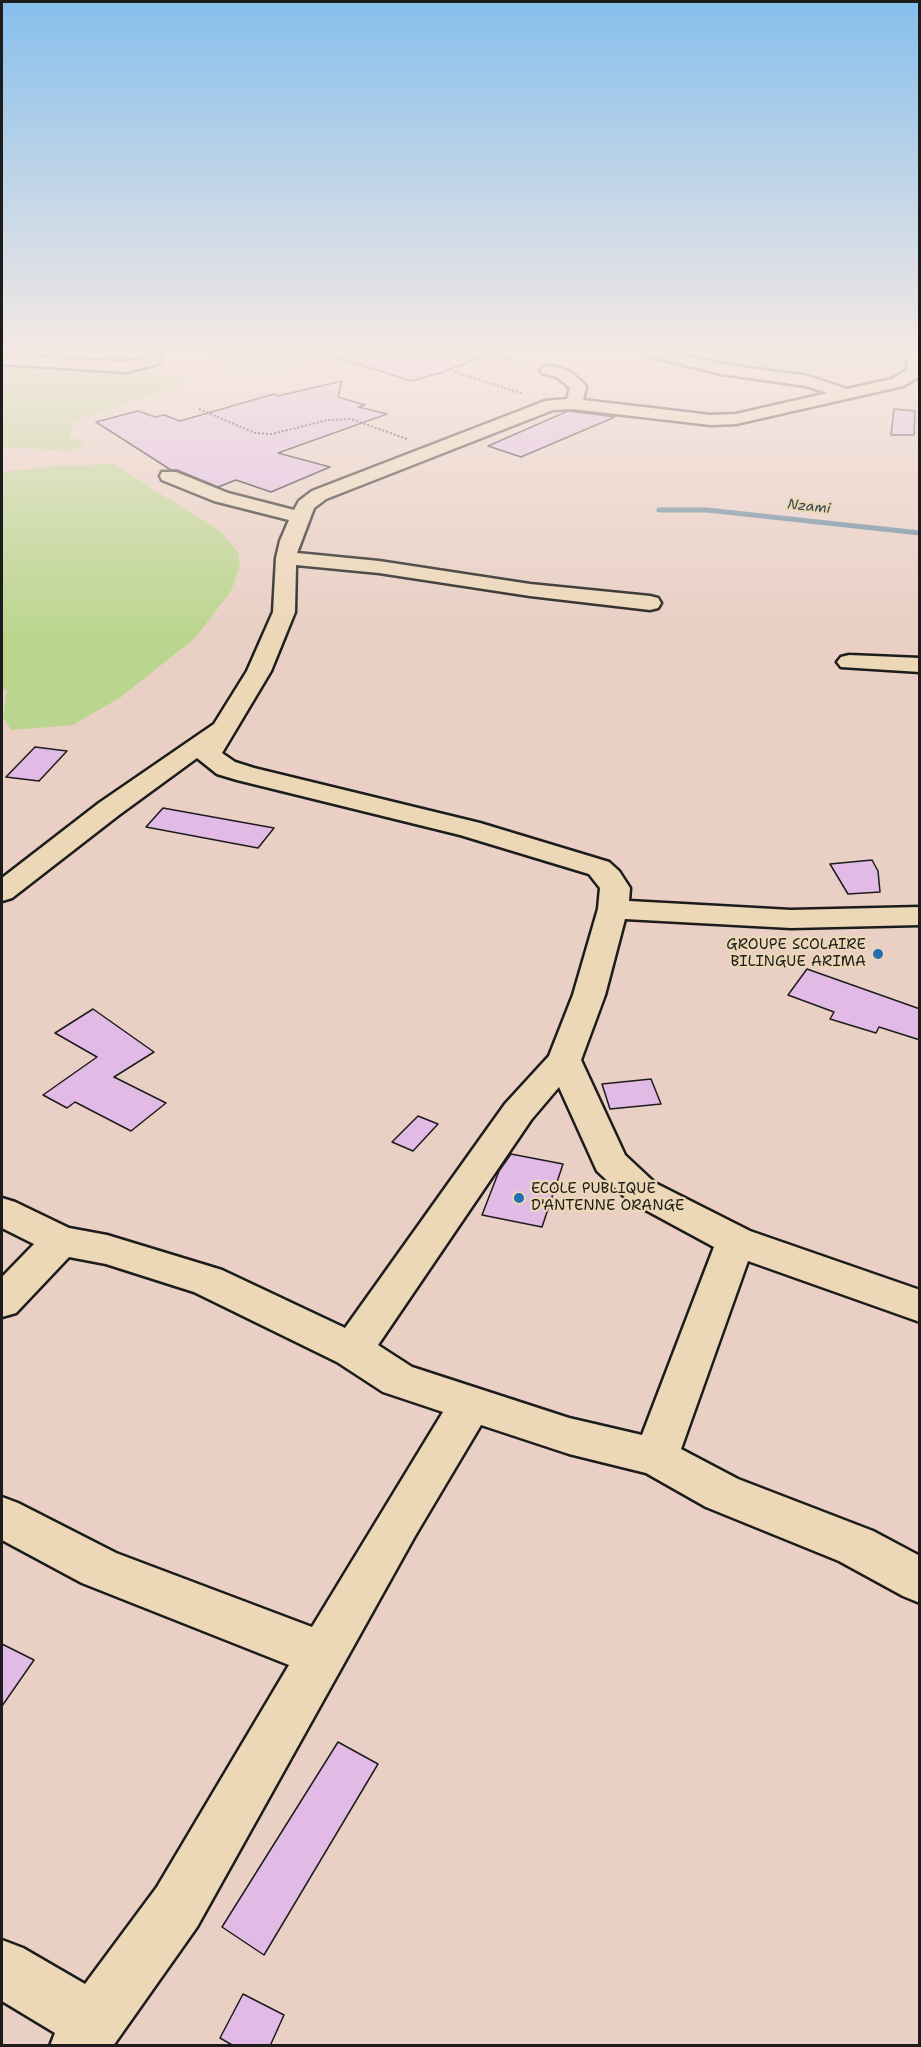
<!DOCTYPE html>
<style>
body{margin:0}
#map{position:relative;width:921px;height:2047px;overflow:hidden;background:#e9cfc4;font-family:"Shantell Sans",sans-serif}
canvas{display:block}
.frame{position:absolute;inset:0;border:3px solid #1c1c1c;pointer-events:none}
</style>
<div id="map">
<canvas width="921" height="2047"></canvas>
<div class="frame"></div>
</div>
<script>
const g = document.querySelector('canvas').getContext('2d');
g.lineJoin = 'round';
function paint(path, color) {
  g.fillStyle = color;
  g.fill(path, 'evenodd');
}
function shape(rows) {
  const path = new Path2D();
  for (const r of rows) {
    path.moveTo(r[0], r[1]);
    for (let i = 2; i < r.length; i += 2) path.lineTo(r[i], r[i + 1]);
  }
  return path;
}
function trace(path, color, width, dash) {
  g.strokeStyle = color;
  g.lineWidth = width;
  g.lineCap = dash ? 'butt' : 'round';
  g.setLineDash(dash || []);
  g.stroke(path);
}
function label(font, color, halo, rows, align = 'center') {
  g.font = font + ' "Shantell Sans",sans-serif';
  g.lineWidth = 4.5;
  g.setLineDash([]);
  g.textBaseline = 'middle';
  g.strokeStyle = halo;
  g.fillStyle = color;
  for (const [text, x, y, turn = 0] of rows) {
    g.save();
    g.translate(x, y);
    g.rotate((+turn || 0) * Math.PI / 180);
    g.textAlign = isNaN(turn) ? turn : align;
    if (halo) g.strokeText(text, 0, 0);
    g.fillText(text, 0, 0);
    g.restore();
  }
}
const green = shape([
 [2,352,169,352,141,359,138,365,146,372,187,377,183,384,74,421,69,437,86,442,71,451,2,447],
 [194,352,346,352,301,359,286,372,239,374,225,369,221,356],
 [715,352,919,352,919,378,883,368,835,366,790,375,720,366,710,359],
 [113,464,220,531,238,552,240,565,231,591,195,638,121,697,73,725,11,730,3,717,7,690,2,688,2,472,55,466]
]);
const stream = shape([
 [659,510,707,510,920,533]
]);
const building = shape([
 [336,352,490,352,490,354,440,373,411,381,336,357,336,352],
 [342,381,338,397,365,405,358,407,387,414,278,453,330,467,271,492,236,480,218,487,177,470,171,470,96,422,138,411,155,417,164,415,180,421,274,394,278,396,342,381],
 [894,409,915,411,914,435,891,435,894,409],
 [568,411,615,417,521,457,488,446,568,411],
 [35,747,67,751,39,781,6,777,35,747],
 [163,808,274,828,258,848,146,827,163,808],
 [872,860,878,871,880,892,848,894,830,864,872,860],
 [807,969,920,1009,920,1040,879,1027,876,1033,830,1019,834,1012,788,995,807,969],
 [93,1009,154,1052,114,1077,166,1103,131,1131,75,1102,67,1108,43,1095,97,1057,55,1033,93,1009],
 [651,1079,661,1104,610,1109,602,1084,651,1079],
 [418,1116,438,1124,413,1151,392,1142,418,1116],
 [511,1154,563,1164,542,1227,482,1215,499,1171,511,1154],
 [2,1644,34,1660,2,1706,2,1644],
 [338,1742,378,1764,264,1955,222,1927,338,1742],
 [243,1994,284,2015,270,2046,234,2046,220,2038,243,1994]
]);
const path = shape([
 [486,352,530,365],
 [455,372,524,394],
 [199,409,255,433,272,434,328,420,351,419,407,439]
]);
const minor = shape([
 [146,352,162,352,158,364,126,372,2,364,2,355,126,362,146,358,146,352],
 [642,352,669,352,721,364,808,376,847,389,892,379,907,370,908,352,920,352,920,376,903,386,736,424,711,425,572,409,553,410,326,499,314,508,297,553,379,561,530,584,650,596,658,598,661,603,658,608,650,610,530,596,379,573,296,565,295,612,271,671,222,753,235,762,254,768,480,823,609,862,619,871,630,888,629,901,791,910,920,907,920,925,791,928,625,919,605,995,581,1060,625,1155,655,1183,750,1231,920,1290,920,1322,748,1261,681,1449,738,1479,873,1531,920,1556,920,1603,903,1596,839,1561,706,1507,646,1473,569,1454,481,1425,415,1536,197,1927,113,2046,50,2046,55,2033,2,2001,2,1940,23,1948,85,1984,157,1887,289,1665,82,1583,2,1540,2,1497,18,1503,116,1553,312,1627,443,1412,383,1392,337,1362,194,1292,106,1264,69,1257,16,1313,2,1317,2,1277,34,1244,2,1228,2,1198,15,1202,69,1228,107,1235,222,1270,345,1328,505,1104,549,1056,573,995,598,909,600,888,589,874,460,835,237,780,217,774,197,758,119,815,12,898,2,901,2,878,99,803,214,724,247,671,273,612,276,558,280,541,289,520,214,501,162,480,160,476,162,472,176,472,228,493,294,510,299,501,312,491,545,401,567,399,570,388,557,377,542,373,540,370,548,365,569,371,584,384,586,387,583,400,711,415,736,414,828,393,806,386,721,374,644,355,642,352],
 [559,1087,597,1171,629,1201,714,1247,642,1435,569,1418,412,1367,378,1345,531,1120,559,1087],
 [849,655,920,658,920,672,841,667,837,662,841,657,849,655]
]);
const markers = [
 [878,954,6,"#1f6fb2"],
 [519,1198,6,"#1f6fb2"]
];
const farWaternames = [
 ["Nzami",809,507,6]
];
const poiNames = [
 ["GROUPE SCOLAIRE",866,945],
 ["BILINGUE ARIMA",866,962],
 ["ECOLE PUBLIQUE",531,1189,"left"],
 ["D'ANTENNE ORANGE",531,1206,"left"]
];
paint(green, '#bad58d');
trace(stream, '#63879d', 5);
paint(building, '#e1bbe5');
trace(building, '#1c1c1c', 1.5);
trace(minor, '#1c1c1c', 5);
trace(path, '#1c1c1c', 2, [2, 2]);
paint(minor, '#ecd7b6');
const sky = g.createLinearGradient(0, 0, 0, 639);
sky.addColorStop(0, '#86bfec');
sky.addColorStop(0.55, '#f5e9e4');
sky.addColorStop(1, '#f5e9e400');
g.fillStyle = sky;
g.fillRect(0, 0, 921, 639);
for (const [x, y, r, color] of markers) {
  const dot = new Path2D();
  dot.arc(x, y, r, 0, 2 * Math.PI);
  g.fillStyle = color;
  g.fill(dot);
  trace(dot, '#ecd7b6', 2);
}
label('italic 14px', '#3a4952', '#ecd7b6', farWaternames);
label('15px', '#1c1c1c', '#ecd7b6', poiNames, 'right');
</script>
